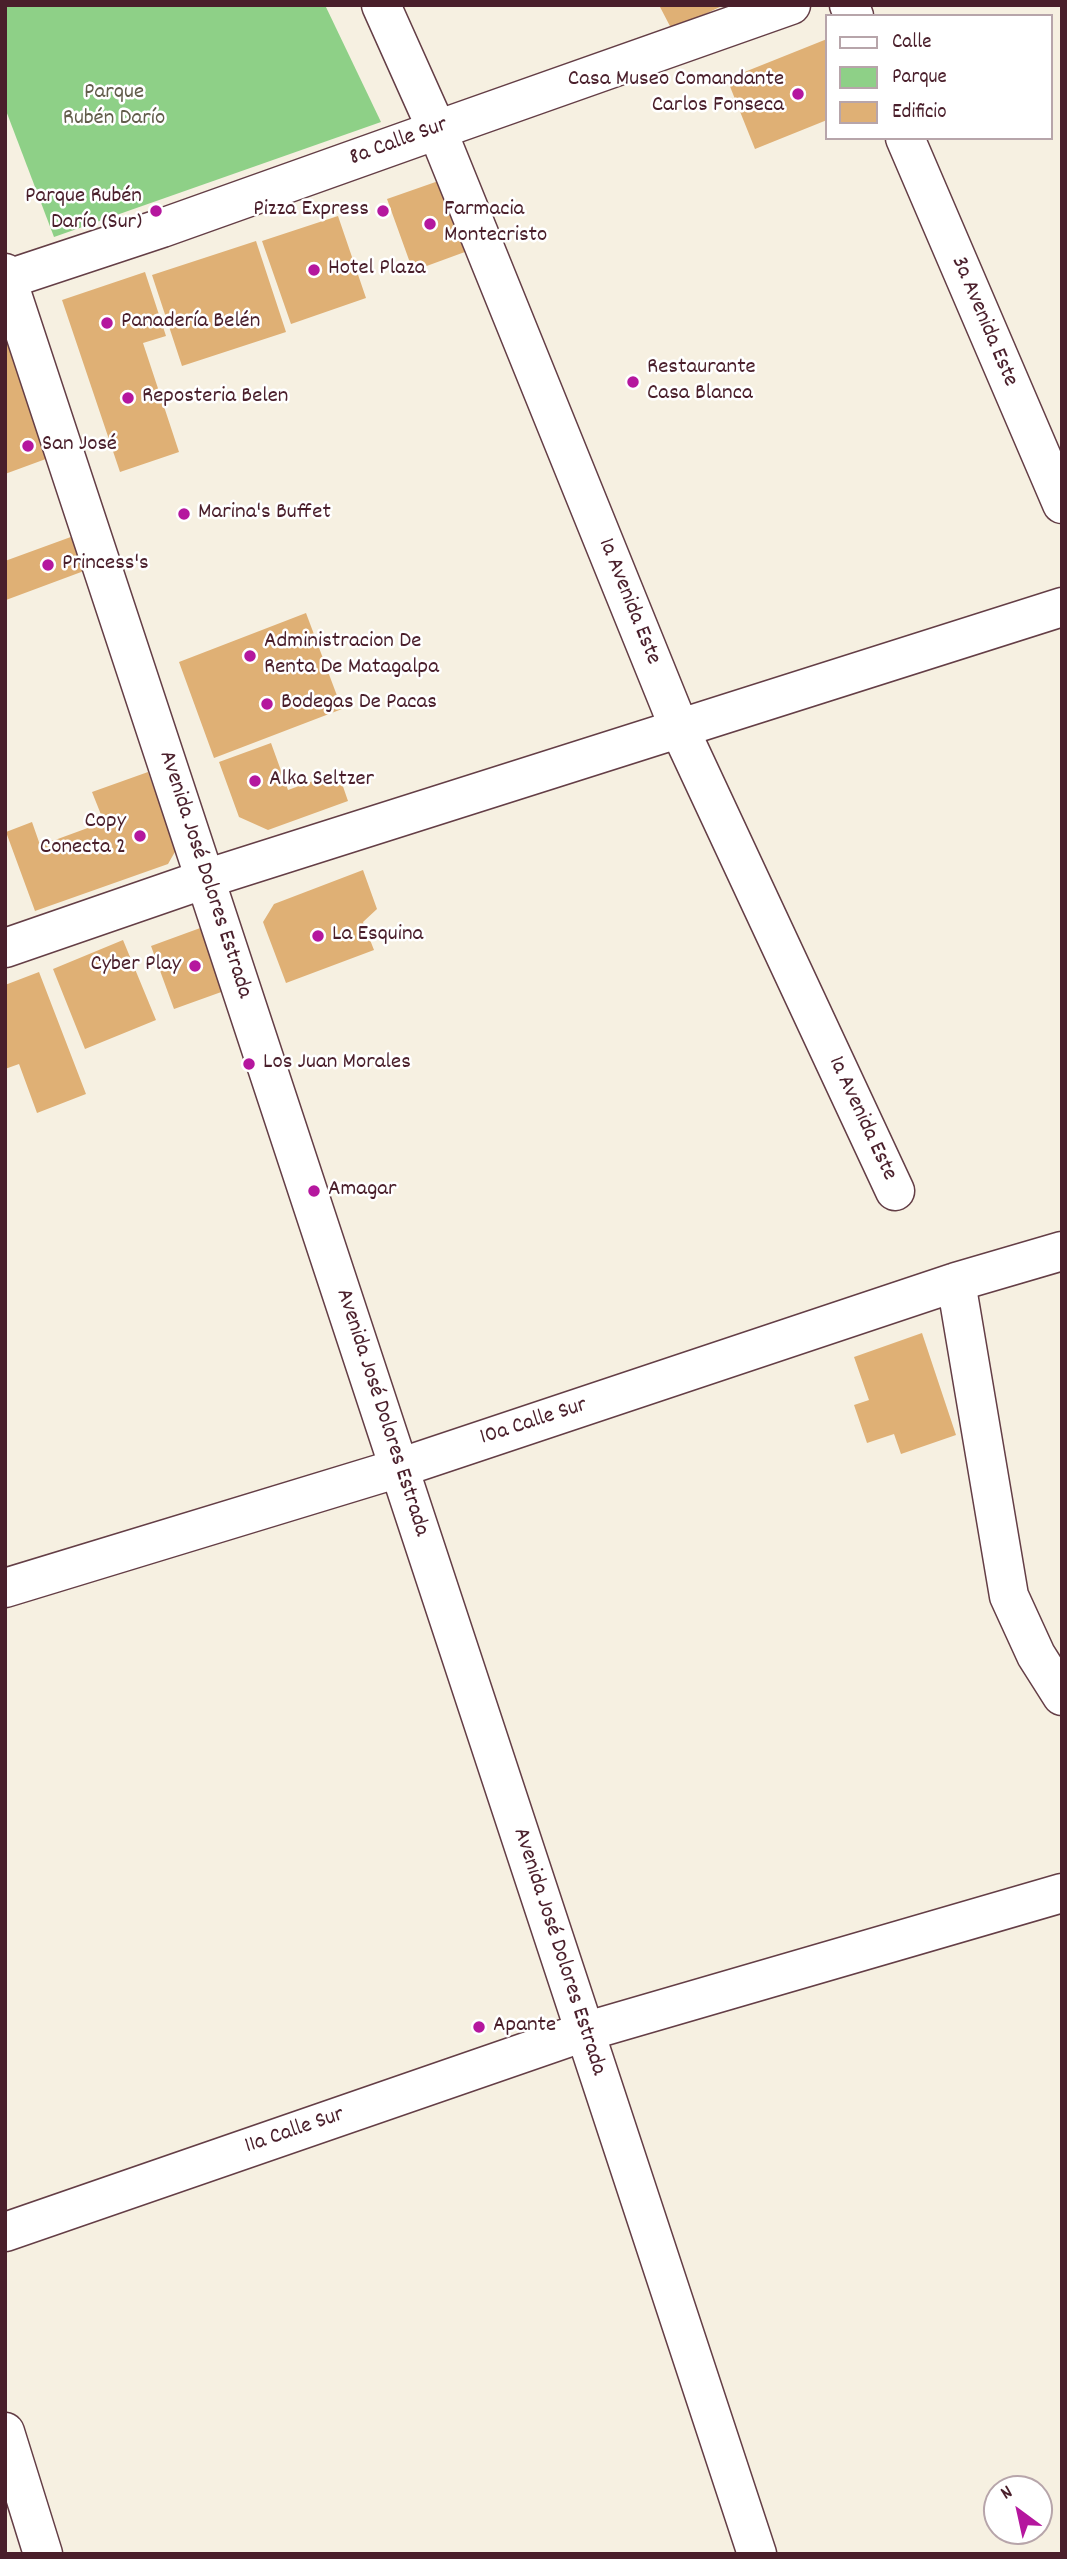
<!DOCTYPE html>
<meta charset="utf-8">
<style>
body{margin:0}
#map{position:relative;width:1067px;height:2559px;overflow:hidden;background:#f6f0e1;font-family:Dekko,sans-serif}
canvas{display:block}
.frame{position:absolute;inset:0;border:7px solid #4a1f2b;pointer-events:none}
.legend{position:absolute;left:825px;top:14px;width:228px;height:126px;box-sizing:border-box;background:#fff;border:2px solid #b7a5aa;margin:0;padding:9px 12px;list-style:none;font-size:21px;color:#4a1f2b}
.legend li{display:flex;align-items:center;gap:14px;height:35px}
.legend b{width:35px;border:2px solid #b7a5aa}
.north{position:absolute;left:983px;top:2475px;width:70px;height:70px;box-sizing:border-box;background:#fff;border:2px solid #b7a5aa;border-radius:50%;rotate:327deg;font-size:19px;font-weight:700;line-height:28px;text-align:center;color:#4a1f2b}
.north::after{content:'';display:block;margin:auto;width:24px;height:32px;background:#b5179e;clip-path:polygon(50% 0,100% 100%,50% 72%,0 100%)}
</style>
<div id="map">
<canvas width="1067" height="2559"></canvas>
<div class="frame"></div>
<ul class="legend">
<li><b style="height:9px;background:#fff"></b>Calle</li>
<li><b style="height:19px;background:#8ed087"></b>Parque</li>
<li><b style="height:19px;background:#dfb075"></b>Edificio</li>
</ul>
<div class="north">N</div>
</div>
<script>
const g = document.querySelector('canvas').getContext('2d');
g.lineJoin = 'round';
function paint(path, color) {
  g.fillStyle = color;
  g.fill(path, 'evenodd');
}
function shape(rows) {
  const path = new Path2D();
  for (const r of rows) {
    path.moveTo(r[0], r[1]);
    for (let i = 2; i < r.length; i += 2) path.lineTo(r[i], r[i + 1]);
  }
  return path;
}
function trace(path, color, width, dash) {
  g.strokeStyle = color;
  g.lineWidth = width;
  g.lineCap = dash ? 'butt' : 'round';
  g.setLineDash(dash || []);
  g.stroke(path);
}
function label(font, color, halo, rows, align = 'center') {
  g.font = font + ' Dekko,sans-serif';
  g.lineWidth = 5;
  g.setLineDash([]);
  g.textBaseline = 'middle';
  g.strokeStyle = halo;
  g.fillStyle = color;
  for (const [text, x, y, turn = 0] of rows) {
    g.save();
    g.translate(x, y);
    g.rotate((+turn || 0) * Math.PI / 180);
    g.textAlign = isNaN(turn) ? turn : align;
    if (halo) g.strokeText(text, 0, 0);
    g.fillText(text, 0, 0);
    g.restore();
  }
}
const green = shape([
 [5,5,325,5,381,122,54,237,5,108]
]);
const building = shape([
 [659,5,724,5,672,30],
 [827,39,827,120,755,149,727,79],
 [447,178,473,249,413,271,387,199],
 [338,216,366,298,291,324,262,241],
 [256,241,286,332,182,366,152,275],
 [145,272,166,336,143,343,179,452,120,472,62,300],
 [5,337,8,337,54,456,5,474],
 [79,534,92,568,6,600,5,561],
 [306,613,342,709,214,758,179,662],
 [271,743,288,790,338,772,348,801,268,830,239,817,219,762],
 [148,772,176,850,168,864,35,911,6,832,32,822,39,842,55,840,104,822,92,792],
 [363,870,377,909,363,922,374,950,286,983,263,922,274,904],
 [203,927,238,986,174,1009,151,946],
 [123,940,156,1020,85,1049,53,969],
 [39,972,86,1094,37,1113,19,1064,5,1069,5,985],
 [922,1333,956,1435,901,1454,894,1434,867,1443,854,1405,869,1400,854,1357]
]);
const minor = shape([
 [791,5,437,130,680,730,895,1191],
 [849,5,854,16],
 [905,138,1062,504],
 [956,1282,1009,1596,1036,1655,1062,1696],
 [5,1588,399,1468,956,1282,1062,1251],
 [5,2232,584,2032,1062,1893],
 [757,2554,205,879,1062,607]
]);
const tertiary = shape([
 [5,273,205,879,5,948],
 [5,280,162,228,437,130,381,5],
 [5,2432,43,2554]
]);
const markers = [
 [798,94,7,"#b5179e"],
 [156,211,7,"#b5179e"],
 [383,211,7,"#b5179e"],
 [430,224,7,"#b5179e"],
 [314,270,7,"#b5179e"],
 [107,323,7,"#b5179e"],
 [633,382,7,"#b5179e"],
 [128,398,7,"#b5179e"],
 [28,446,7,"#b5179e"],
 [184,514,7,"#b5179e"],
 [48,565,7,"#b5179e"],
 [250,656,7,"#b5179e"],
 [267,704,7,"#b5179e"],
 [255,781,7,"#b5179e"],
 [140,836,7,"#b5179e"],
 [318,936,7,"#b5179e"],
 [195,966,7,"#b5179e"],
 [249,1064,7,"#b5179e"],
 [314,1191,7,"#b5179e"],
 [479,2027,7,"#b5179e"]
];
const poiNames = [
 ["Casa Museo Comandante",784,81,"right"],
 ["Carlos Fonseca",784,107,"right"],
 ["Parque Rubén",142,198,"right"],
 ["Darío (Sur)",142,224,"right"],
 ["Pizza Express",369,211,"right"],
 ["Farmacia",444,211],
 ["Montecristo",444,237],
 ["Hotel Plaza",328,270],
 ["Panadería Belén",121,323],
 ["Restaurante",647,369],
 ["Casa Blanca",647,395],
 ["Reposteria Belen",142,398],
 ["San José",42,446],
 ["Marina's Buffet",198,514],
 ["Princess's",62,565],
 ["Administracion De",264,643],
 ["Renta De Matagalpa",264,669],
 ["Bodegas De Pacas",281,704],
 ["Alka Seltzer",269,781],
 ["Copy",126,823,"right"],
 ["Conecta 2",126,849,"right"],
 ["La Esquina",332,936],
 ["Cyber Play",181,966,"right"],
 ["Los Juan Morales",263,1064],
 ["Amagar",328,1191],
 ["Apante",493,2027]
];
const parkNames = [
 ["Parque",114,94],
 ["Rubén Darío",114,120]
];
const streetNames = [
 ["8a Calle Sur",399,143,-20],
 ["3a Avenida Este",983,322,67],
 ["1a Avenida Este",628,602,68],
 ["Avenida José Dolores Estrada",204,875,72],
 ["1a Avenida Este",861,1119,65],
 ["Avenida José Dolores Estrada",381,1413,72],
 ["10a Calle Sur",534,1423,-18],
 ["Avenida José Dolores Estrada",558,1952,72],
 ["11a Calle Sur",295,2132,-19]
];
paint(green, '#8ed087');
paint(building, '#dfb075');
trace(minor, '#643e46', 41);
trace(tertiary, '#643e46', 41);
trace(minor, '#fff', 38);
trace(tertiary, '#fff', 38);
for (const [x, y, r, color] of markers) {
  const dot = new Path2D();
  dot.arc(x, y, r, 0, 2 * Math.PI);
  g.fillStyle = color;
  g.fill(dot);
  trace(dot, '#fff', 2.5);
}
label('23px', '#4a1f2b', '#fff', poiNames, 'left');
label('23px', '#625d4b', '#fff', parkNames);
label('23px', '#4a1f2b', '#fff', streetNames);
</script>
